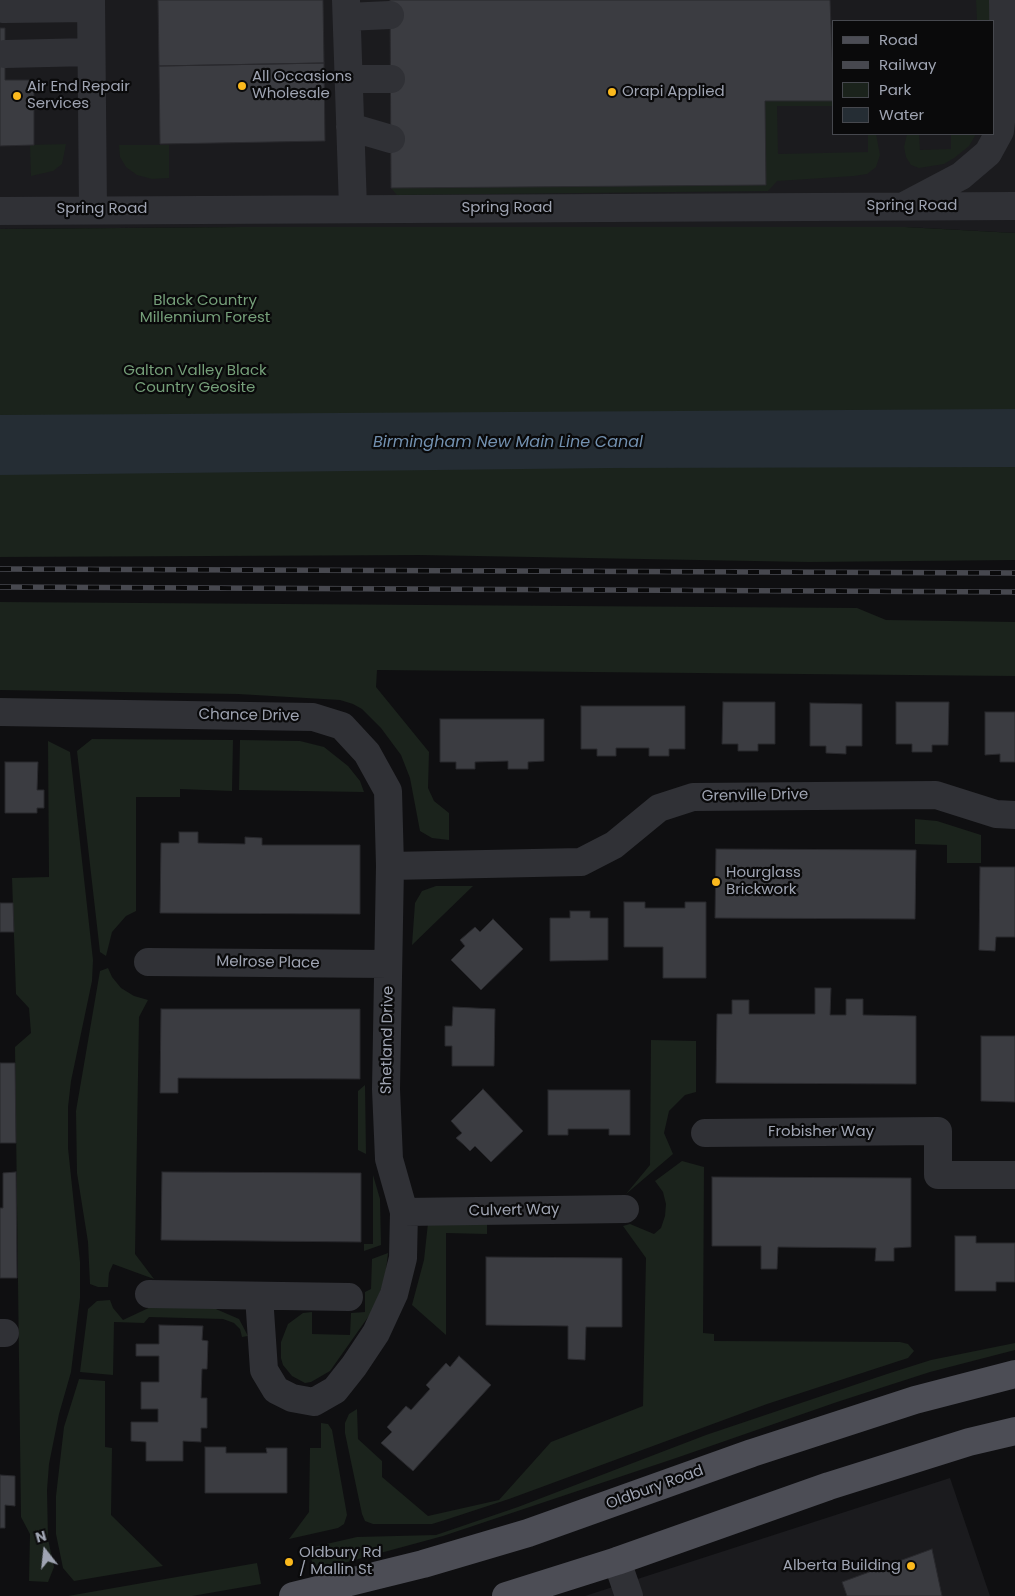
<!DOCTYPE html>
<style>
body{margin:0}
#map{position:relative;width:1015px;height:1596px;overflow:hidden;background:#0f0f11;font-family:Poppins,sans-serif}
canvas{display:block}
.legend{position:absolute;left:832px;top:20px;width:162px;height:115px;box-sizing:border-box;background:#0a0a0b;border:1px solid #46484e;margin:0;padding:6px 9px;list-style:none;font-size:15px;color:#9fa4b2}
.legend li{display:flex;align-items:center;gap:10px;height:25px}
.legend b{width:25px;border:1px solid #46484e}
.north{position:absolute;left:20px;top:1526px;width:50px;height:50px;-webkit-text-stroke:4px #0a0a0b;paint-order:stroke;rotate:344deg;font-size:14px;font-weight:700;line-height:20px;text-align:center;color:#9fa4b2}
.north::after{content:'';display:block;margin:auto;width:18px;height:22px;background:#9fa4b2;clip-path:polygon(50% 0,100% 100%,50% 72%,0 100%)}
</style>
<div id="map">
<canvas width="1015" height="1596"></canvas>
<ul class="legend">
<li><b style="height:6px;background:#4c4d55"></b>Road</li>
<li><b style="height:6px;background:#47484f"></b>Railway</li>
<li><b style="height:14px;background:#1b231c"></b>Park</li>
<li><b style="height:14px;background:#252d34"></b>Water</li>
</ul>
<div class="north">N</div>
</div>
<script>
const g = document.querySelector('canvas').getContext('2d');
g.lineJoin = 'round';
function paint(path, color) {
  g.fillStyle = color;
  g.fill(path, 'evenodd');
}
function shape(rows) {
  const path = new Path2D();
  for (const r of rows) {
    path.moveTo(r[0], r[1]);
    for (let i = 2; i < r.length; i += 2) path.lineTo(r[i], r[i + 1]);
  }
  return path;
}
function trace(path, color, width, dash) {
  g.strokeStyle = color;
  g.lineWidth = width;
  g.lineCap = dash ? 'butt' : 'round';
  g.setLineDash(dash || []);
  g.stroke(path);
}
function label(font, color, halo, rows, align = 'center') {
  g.font = font + ' Poppins,sans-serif';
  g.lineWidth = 4.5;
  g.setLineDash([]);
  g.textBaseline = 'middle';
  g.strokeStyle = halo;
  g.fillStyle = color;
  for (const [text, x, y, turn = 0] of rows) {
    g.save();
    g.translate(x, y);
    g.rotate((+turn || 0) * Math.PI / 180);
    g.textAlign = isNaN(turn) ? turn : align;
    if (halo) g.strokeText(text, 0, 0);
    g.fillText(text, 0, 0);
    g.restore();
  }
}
const built = shape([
 [0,0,1015,0,1015,233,905,227,240,227,0,229],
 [834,21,994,21,994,134,834,134],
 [950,1478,990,1596,585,1596]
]);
const green = shape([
 [976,0,993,0,993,21,977,21],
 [765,101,834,101,834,106,777,106,778,154,868,152,868,134,876,134,880,155,876,167,867,174,854,176,777,181,768,191,397,195,391,188,766,185],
 [907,134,919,134,920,150,951,149,951,134,976,134,969,146,954,158,944,164,919,168,911,165,906,157,904,147],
 [66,144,62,164,53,171,31,176,30,145],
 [119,145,169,145,169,178,152,179,137,175,126,167,120,157],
 [240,227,905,227,1015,233,1015,560,809,562,421,555,0,557,0,229],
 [0,602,857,608,886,620,1015,622,1015,676,377,670,376,687,429,752,428,788,434,801,449,813,449,840,432,838,420,831,410,778,401,755,381,728,362,709,353,704,340,700,238,694,0,690],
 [92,739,233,740,232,791,180,789,180,797,136,797,136,911,126,916,112,932,106,956,100,952,77,751],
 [240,740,300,741,324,747,348,766,360,781,364,792,239,790],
 [48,741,70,752,93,960,92,981,71,1081,68,1107,68,1148,80,1262,80,1298,71,1372,59,1414,49,1464,47,1490,48,1539,54,1567,48,1582,29,1581,30,1534,21,1517,15,1047,31,1033,29,1008,16,994,12,878,49,877],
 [915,819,937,821,981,835,981,863,947,863,947,845,915,844],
 [436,886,473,886,412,945,415,903,422,891],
 [108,968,112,977,121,988,134,996,148,1000,139,1017,135,1254,154,1279,113,1264,109,1273,108,1287,98,1287,90,1284,88,1242,77,1173,76,1111,100,971],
 [651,1040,696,1041,696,1092,685,1095,669,1111,664,1133,673,1154,626,1194,650,1165],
 [365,1085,366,1154,358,1150,358,1091],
 [682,1161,704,1167,703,1333,714,1334,714,1341,900,1342,908,1344,914,1351,908,1358,767,1404,509,1499,445,1520,432,1524,373,1524,365,1521,362,1514,345,1433,345,1423,349,1414,357,1409,358,1439,382,1461,382,1477,428,1516,499,1500,551,1442,643,1406,646,1258,623,1226,630,1224,654,1234,661,1228,665,1216,666,1204,663,1192,655,1181],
 [373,1175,380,1199,381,1245,364,1251,364,1244,373,1244],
 [428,1223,487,1224,487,1234,446,1233,446,1335,412,1305,424,1260],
 [388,1253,385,1279,373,1310,330,1371,311,1382,305,1383,292,1376,283,1365,281,1358,281,1342,288,1324,303,1313,312,1312,312,1334,350,1335,351,1313,365,1312,365,1292,371,1289,372,1259],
 [110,1300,113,1308,123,1320,155,1305,209,1306,239,1319,248,1336,242,1337,240,1329,234,1323,223,1319,149,1317,144,1323,114,1322,113,1375,80,1372,88,1309,97,1301],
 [1015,1343,1015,1350,930,1372,837,1402,679,1457,443,1536,314,1571,309,1548,357,1537,436,1535,518,1507,706,1435,887,1374,931,1360],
 [79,1379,105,1381,105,1447,112,1448,111,1515,163,1566,74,1581,63,1568,56,1534,56,1496,64,1427],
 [321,1423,328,1424,332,1430,347,1515,344,1524,338,1528,289,1539,309,1512,310,1448,321,1448],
 [257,1563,261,1584,192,1596,68,1596]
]);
const water = shape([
 [1015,409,1015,467,611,468,0,475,0,415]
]);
const building = shape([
 [158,0,323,0,324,63,159,66,158,0],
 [390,0,830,0,834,101,765,101,766,185,391,188,390,0],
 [0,28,5,28,5,80,34,80,34,145,0,146,0,28],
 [324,63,325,141,160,144,159,66,324,63],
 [723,702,775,702,775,744,758,744,758,751,738,751,738,744,722,744,723,702],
 [896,702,949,702,948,745,932,745,932,752,912,752,912,744,896,744,896,702],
 [810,703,862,704,862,746,846,746,846,754,826,753,826,746,810,746,810,703],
 [581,706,685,706,685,749,669,749,669,756,649,756,649,748,616,748,616,756,597,756,597,749,581,749,581,706],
 [985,712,1015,712,1015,762,1000,762,1000,754,985,755,985,712],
 [440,719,544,719,544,761,528,762,528,769,508,769,508,761,475,762,475,769,456,769,456,762,440,762,440,719],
 [5,762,38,762,37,790,44,790,44,808,37,808,37,813,5,813,5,762],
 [179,832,198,832,198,843,245,844,245,837,262,838,262,845,360,845,360,914,160,913,161,843,179,843,179,832],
 [716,849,916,850,915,919,715,918,716,849],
 [980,867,1015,867,1015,937,996,937,995,951,979,950,980,867],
 [624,902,645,902,645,908,685,908,685,902,706,902,706,978,663,978,663,947,624,947,624,902],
 [0,903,13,903,14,932,0,932,0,903],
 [570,911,590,911,590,918,608,918,608,960,550,961,550,918,570,918,570,911],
 [493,919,523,949,481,990,451,960,465,946,460,940,475,927,480,932,493,919],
 [815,988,831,988,830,1015,846,1015,846,999,863,999,863,1015,916,1016,916,1084,716,1083,717,1014,732,1014,732,1000,749,1000,749,1014,815,1014,815,988],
 [453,1007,495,1009,494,1066,452,1066,452,1046,445,1046,445,1026,452,1026,453,1007],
 [161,1009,360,1009,360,1079,178,1078,178,1093,160,1093,161,1009],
 [981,1036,1015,1036,1015,1102,981,1101,981,1036],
 [0,1063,15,1063,16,1143,0,1143,0,1063],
 [483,1089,523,1131,491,1162,475,1146,470,1151,464,1145,456,1138,462,1133,451,1121,483,1089],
 [548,1090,630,1090,630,1135,609,1135,609,1129,568,1129,568,1135,548,1135,548,1090],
 [16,1172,17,1278,0,1278,0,1208,3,1208,3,1173,16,1172],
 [162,1172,361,1173,361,1242,161,1240,162,1172],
 [712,1177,911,1178,911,1247,894,1248,894,1261,875,1261,876,1248,778,1247,777,1269,761,1269,761,1246,712,1246,712,1177],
 [955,1236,976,1236,976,1243,1015,1243,1015,1282,996,1282,996,1291,955,1291,955,1236],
 [486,1257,622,1258,622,1327,586,1327,585,1360,568,1359,568,1326,486,1325,486,1257],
 [159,1325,203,1326,202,1340,208,1341,207,1369,202,1369,201,1398,207,1398,207,1428,201,1428,201,1442,183,1441,183,1461,146,1461,146,1442,131,1441,131,1422,158,1422,158,1409,141,1409,141,1382,159,1382,159,1356,136,1356,136,1344,159,1344,159,1325],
 [459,1356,491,1385,413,1471,381,1443,392,1432,387,1427,406,1406,411,1410,430,1389,426,1385,446,1363,450,1367,459,1356],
 [205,1447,226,1447,226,1453,267,1453,266,1448,287,1448,287,1493,205,1493,205,1447],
 [0,1475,15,1476,15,1506,5,1505,5,1528,0,1528,0,1475],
 [932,1549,942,1596,847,1596,842,1582,932,1549]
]);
const minor = shape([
 [91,0,93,209],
 [346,0,353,208],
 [4,9,91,8],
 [347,17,390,15],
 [5,54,91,52],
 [349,79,391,79],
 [350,127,391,139],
 [906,205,961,176,988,153,1000,131,1004,94,1003,0],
 [0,211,1015,206],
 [0,712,313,717,342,726,367,753,388,791,390,866,386,1089,389,1159,404,1212,403,1258,394,1294,376,1333,354,1366,335,1390,314,1402,292,1398,276,1390,264,1370,259,1296],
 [390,866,581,862,614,845,659,808,693,797,936,795,996,814,1015,815],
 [148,962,388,964],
 [705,1133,938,1131,938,1175,1015,1175],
 [404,1212,625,1209],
 [149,1294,349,1297],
 [0,1333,5,1333],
 [617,1561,629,1596]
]);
const major = shape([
 [293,1596,423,1564,528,1533,752,1453,915,1400,1015,1374],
 [506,1596,617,1561,829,1486,969,1442,1015,1431]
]);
const rail = shape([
 [0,569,1015,573],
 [0,587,1015,592]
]);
const markers = [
 [242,86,5,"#fbb91d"],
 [612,92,5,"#fbb91d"],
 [17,96,5,"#fbb91d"],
 [716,882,5,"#fbb91d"],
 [289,1562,5,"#fbb91d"],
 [911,1566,5,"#fbb91d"]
];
const poiNames = [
 ["All Occasions",252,77],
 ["Wholesale",252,94],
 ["Air End Repair",27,87],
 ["Services",27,104],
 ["Orapi Applied",622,92],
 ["Hourglass",726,873],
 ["Brickwork",726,890],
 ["Oldbury Rd",299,1553],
 ["/ Mallin St",299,1570],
 ["Alberta Building",901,1566,"right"]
];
const streetNames = [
 ["Spring Road",912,206],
 ["Spring Road",507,208],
 ["Spring Road",102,209],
 ["Chance Drive",249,716,1],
 ["Grenville Drive",755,796,-1],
 ["Melrose Place",268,963,1],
 ["Shetland Drive",388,1040,-89],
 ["Frobisher Way",821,1132],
 ["Culvert Way",514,1211,-1],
 ["Oldbury Road",655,1488,-20]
];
const parkNames = [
 ["Black Country",205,301],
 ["Millennium Forest",205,318],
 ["Galton Valley Black",195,371],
 ["Country Geosite",195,388]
];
const waterNames = [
 ["Birmingham New Main Line Canal",508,443]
];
paint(built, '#1b1b1e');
paint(green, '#1b231c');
paint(water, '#252d34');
paint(building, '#3b3c41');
trace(building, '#29292d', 1);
trace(minor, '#303136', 28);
trace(major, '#4c4d55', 28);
trace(rail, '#47484f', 5.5);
trace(rail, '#0a0a0b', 4, [11]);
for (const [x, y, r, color] of markers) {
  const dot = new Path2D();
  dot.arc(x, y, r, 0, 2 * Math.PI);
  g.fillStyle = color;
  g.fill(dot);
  trace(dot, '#0a0a0b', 2);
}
label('15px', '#9fa4b2', '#0a0a0b', poiNames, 'left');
label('15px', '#9fa4b2', '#0a0a0b', streetNames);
label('15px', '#759f79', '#0a0a0b', parkNames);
label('italic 16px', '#7391b0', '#0a0a0b', waterNames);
</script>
